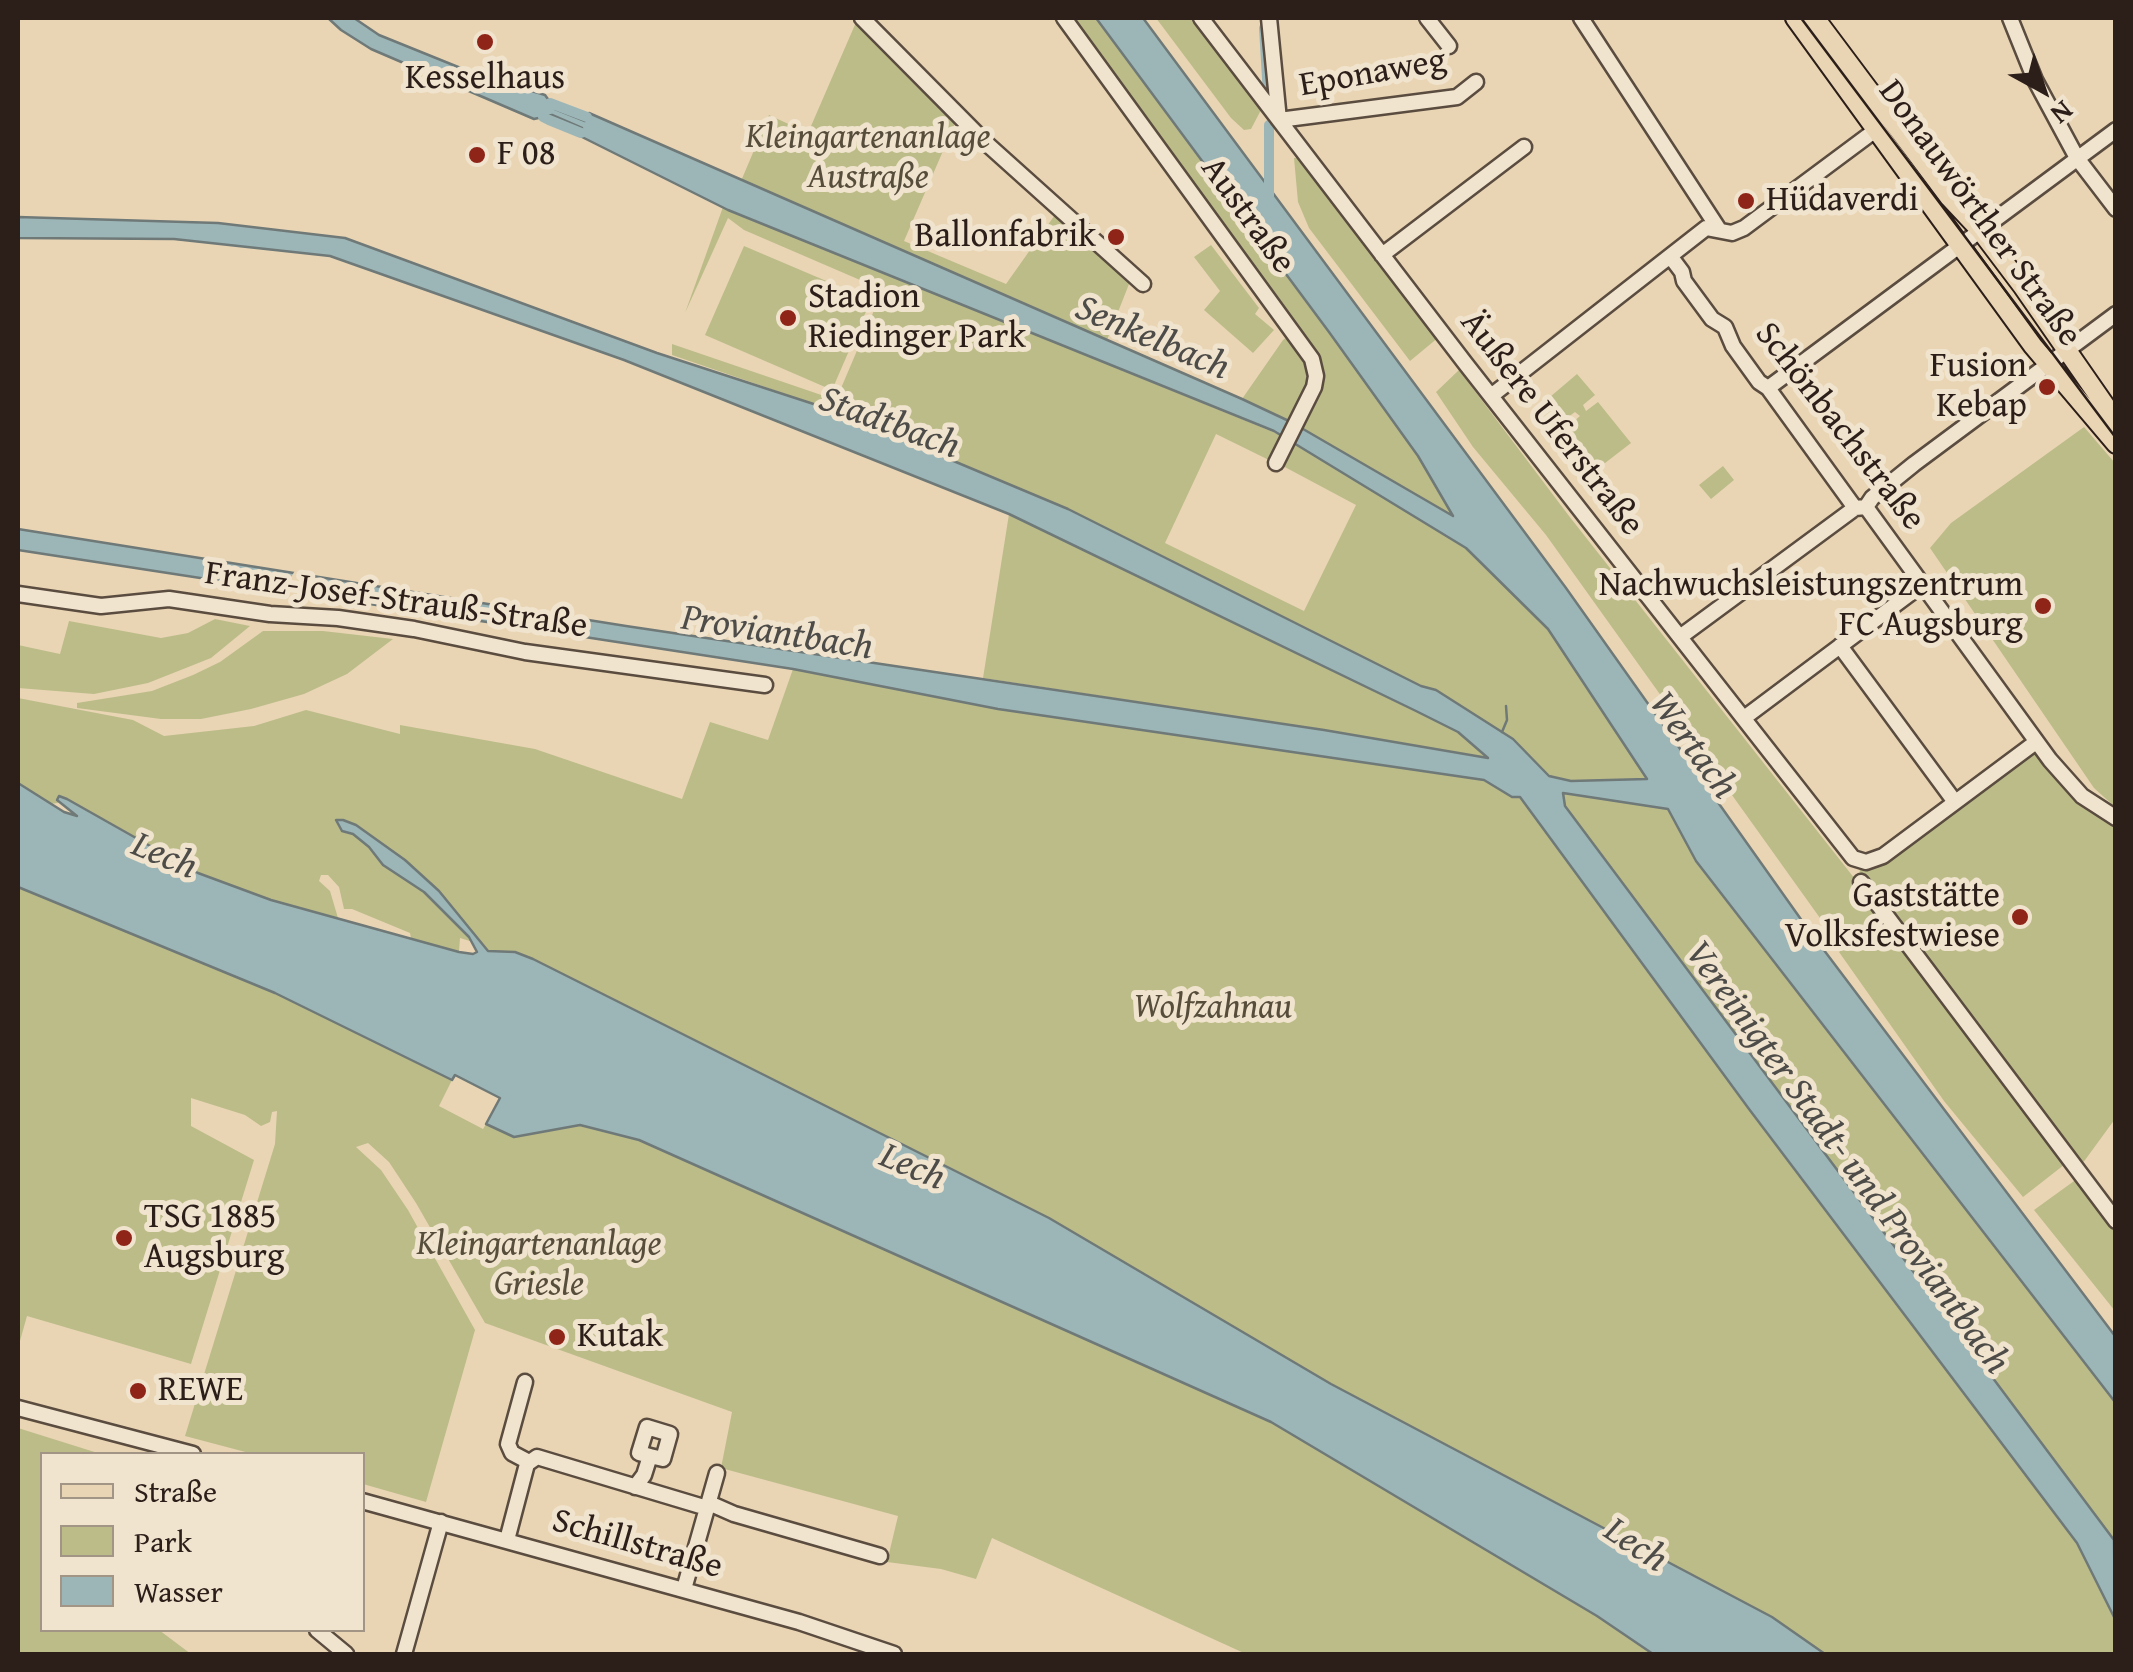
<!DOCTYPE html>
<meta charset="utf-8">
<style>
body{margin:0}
#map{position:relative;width:2133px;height:1672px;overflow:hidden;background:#e9d5b4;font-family:"Gentium Book Plus",serif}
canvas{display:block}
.frame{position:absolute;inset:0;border:20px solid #2c1e19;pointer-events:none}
.legend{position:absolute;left:40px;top:1452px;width:325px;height:180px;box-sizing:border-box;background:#f1e4ce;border:2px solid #a29586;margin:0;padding:12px 18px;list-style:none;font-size:30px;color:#2c1e19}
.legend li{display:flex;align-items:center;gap:20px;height:50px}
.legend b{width:50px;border:2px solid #a29586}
.north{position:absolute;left:1993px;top:40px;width:100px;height:100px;-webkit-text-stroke:8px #f1e4ce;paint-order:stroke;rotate:140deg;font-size:28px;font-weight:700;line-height:40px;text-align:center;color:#2c1e19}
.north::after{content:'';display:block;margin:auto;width:35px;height:45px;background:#2c1e19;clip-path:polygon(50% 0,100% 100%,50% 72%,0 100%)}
</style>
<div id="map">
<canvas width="2133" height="1672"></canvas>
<div class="frame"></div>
<ul class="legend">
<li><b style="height:12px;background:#e9d5b4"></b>Straße</li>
<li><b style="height:28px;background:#bcbc89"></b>Park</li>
<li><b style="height:28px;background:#9cb6b8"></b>Wasser</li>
</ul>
<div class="north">N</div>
</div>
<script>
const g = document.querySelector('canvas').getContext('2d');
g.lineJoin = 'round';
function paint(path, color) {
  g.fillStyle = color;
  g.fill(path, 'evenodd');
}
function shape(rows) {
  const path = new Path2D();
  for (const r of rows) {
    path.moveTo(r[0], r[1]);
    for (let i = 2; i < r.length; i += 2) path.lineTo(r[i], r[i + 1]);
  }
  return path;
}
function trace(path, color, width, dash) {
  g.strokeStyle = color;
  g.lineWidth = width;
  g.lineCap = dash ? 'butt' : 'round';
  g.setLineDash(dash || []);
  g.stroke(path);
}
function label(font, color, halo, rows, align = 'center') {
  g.font = font + ' "Gentium Book Plus",serif';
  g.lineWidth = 10;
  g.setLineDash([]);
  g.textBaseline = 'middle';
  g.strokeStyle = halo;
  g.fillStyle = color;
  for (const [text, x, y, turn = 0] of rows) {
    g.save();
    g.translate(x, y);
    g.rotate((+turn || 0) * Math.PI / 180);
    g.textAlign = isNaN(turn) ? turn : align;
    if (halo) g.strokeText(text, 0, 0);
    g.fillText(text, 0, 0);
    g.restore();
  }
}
const green = shape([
 [1069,18,1096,18,1329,332,1418,456,1455,518,1299,428,1321,376],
 [1156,18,1192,18,1261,110,1251,129,1244,130,1231,118],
 [857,20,956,121,904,241,1006,284,1057,212,1131,279,1107,340,741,181,769,115,808,133],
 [1294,158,1300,158,1439,337,1410,361,1309,228,1298,202],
 [723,207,1283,436,1271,461,1216,434,1165,543,1304,611,1356,505,1281,465,1292,442,1466,548,1548,629,1648,779,1570,781,1548,776,1513,739,1436,690,1421,686,1068,509,832,410,672,355,672,344,836,400,884,287,867,283,744,230,728,218,685,313],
 [1211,245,1259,308,1255,314,1274,330,1253,353,1204,310,1220,291,1194,257],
 [744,246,871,300,832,390,705,335],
 [1294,331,1315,367,1296,424,1242,399,1283,340],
 [1459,370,1569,516,1881,912,1840,946,1546,535,1473,447,1436,392],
 [1577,374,1595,395,1583,405,1586,411,1598,402,1631,443,1596,470,1612,491,1606,495,1552,426,1557,422,1564,430,1580,416,1575,412,1564,420,1554,408,1544,416,1537,408],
 [2084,427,2115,463,2115,807,2094,788,1930,548,1951,523],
 [1723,466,1734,480,1711,499,1699,485],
 [1009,514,1416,711,1458,732,1489,759,1324,730,983,678],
 [215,619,250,626,211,658,148,683,94,694,18,688,18,645,60,654,69,621,161,638,188,633],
 [263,631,323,631,393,639,347,674,304,694,251,709,201,719,161,719,77,708,77,703,152,691,193,675,220,662],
 [793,669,998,709,1484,780,1512,797,1520,797,1749,1109,2077,1543,2115,1619,2115,1654,1825,1654,1772,1617,1331,1384,1049,1218,533,959,515,952,488,951,439,891,405,860,356,825,343,820,378,856,383,865,424,892,473,942,460,938,459,952,411,938,410,933,352,909,344,909,339,887,328,875,321,875,319,881,330,891,338,918,271,900,198,873,106,820,57,800,58,803,50,804,18,783,18,698,133,720,164,736,254,726,306,710,400,734,400,725,535,749,682,799,710,722,768,740],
 [2036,742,2050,760,2115,818,2115,1119,2077,1171,2069,1161,2023,1197,1944,1101,1839,952,1887,915,1859,876,1861,861,1866,862],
 [1569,792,1668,809,1696,862,2115,1402,2115,1542,1564,806,1561,795],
 [18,887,275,993,452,1080,439,1106,483,1129,486,1124,519,1136,580,1125,639,1140,1271,1422,1597,1616,1653,1654,1246,1654,992,1538,976,1579,941,1569,887,1562,898,1516,721,1468,732,1412,485,1323,416,1203,389,1162,368,1143,356,1147,381,1170,408,1210,475,1330,426,1502,363,1484,362,1454,253,1454,185,1436,275,1144,277,1111,272,1112,270,1122,261,1126,245,1115,191,1098,191,1126,254,1160,191,1364,27,1316,18,1348],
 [2081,1176,2115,1221,2115,1311,2034,1210],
 [18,1428,101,1454,42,1454,42,1630,159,1630,191,1654,18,1654]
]);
const water = shape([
 [328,18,354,18,379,35,473,73,545,95,555,109,585,121,589,113,1242,399,1291,422,1453,516,1418,456,1329,332,1096,18,1143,18,1566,588,1805,925,2115,1336,2115,1402,1696,861,1668,809,1563,793,1565,806,2114,1540,2115,1619,2077,1543,1749,1109,1520,797,1512,797,1484,780,998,709,793,669,18,550,18,529,626,626,1324,730,1488,758,1458,732,1416,711,1009,514,624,360,330,256,174,239,18,238,18,217,218,223,345,238,657,353,832,410,1068,509,1421,686,1436,690,1513,739,1549,776,1571,781,1647,779,1548,629,1466,548,1274,431,728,210,580,136,582,128,552,115,534,119,371,49,341,30,328,18],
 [18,783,64,812,77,816,57,800,59,796,67,799,198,873,271,900,459,952,473,954,477,952,469,937,424,892,383,865,369,847,353,834,342,831,336,820,343,820,356,825,405,860,439,891,488,951,515,952,533,959,1049,1218,1331,1384,1772,1617,1825,1654,1653,1654,1597,1616,1271,1422,639,1140,580,1125,514,1137,486,1124,500,1098,455,1075,452,1080,275,993,18,887,18,783]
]);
const pier = shape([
 [296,569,311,571,295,599,279,597]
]);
const stream = shape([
 [1502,732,1507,720,1506,706]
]);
const canal = shape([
 [1264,28,1268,95],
 [581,133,549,120,543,117,541,108,550,103,587,117],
 [1269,199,1269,125]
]);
const minor = shape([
 [862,18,986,143,1143,284],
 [1064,18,1312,359,1316,376,1314,387,1276,463],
 [1201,18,1465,363,1853,858,1866,862,1883,856,2036,742],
 [1269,18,1279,120,1457,97,1476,82],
 [1427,18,1449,46],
 [1581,18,1718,228],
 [2010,18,2035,80,2077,158,2116,209],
 [1382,255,1524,147],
 [1670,256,1682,272,1684,281,1712,319,1725,327,1733,346,1759,382,1768,388,1855,508,1866,507],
 [1768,388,2116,130],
 [1491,396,1706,228,1732,233,1744,228,1877,129],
 [1866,507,2050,760,2082,796,2116,818],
 [1866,507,1872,498,1914,464,2116,314],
 [18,594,101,606,169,599,270,614,338,618,414,629,525,652,765,685],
 [1680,637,1855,508],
 [1840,646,1955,802],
 [1744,718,1923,584],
 [1861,882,2116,1221],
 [525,1382,508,1444,512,1453,529,1462],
 [18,1408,193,1454],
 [635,1487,644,1475,650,1456,663,1459,670,1434,647,1427,639,1453,650,1456],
 [362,1501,799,1622,894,1654],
 [709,1503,734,1514,880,1556],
 [507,1540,527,1464,537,1457,707,1508],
 [684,1589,717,1473],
 [317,1630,346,1654],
 [404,1654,441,1522]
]);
const major = shape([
 [1795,18,2033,346,2116,444],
 [1815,18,1949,197,1980,230,2023,287,2116,421]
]);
const tram = shape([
 [1801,18,2116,438]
]);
const markers = [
 [485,42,10,"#8f2418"],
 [477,155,10,"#8f2418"],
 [1746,201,10,"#8f2418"],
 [1116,237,10,"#8f2418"],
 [788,318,10,"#8f2418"],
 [2047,387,10,"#8f2418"],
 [2043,606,10,"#8f2418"],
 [2020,917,10,"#8f2418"],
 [124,1238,10,"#8f2418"],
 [557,1337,10,"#8f2418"],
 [138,1391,10,"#8f2418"]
];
const streetNames = [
 ["Eponaweg",1373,74,-10],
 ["Donauwörther Straße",1979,214,54],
 ["Austraße",1247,216,54],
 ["Äußere Uferstraße",1551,424,52],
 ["Schönbachstraße",1839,427,52],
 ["Franz-Josef-Strauß-Straße",396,601,8],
 ["Schillstraße",637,1545,16]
];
const poiNames = [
 ["Kesselhaus",485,79,"center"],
 ["F 08",497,155],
 ["Hüdaverdi",1766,201],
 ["Ballonfabrik",1096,237,"right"],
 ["Stadion",808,298],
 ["Riedinger Park",808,338],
 ["Fusion",2027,367,"right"],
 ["Kebap",2027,407,"right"],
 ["Nachwuchsleistungszentrum",2023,586,"right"],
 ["FC Augsburg",2023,626,"right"],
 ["Gaststätte",2000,897,"right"],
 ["Volksfestwiese",2000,937,"right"],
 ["TSG 1885",144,1218],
 ["Augsburg",144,1258],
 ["Kutak",577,1337],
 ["REWE",158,1391]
];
const parkNames = [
 ["Kleingartenanlage",868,138],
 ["Austraße",868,178],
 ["Wolfzahnau",1213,1008],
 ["Kleingartenanlage",539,1245],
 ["Griesle",539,1285]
];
const waterNames = [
 ["Senkelbach",1152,339,23],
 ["Stadtbach",889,424,20],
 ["Proviantbach",777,634,9],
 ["Wertach",1692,746,54],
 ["Lech",164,857,23],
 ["Vereinigter Stadt- und Proviantbach",1846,1158,54],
 ["Lech",912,1168,23],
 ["Lech",1635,1546,34]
];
paint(green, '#bcbc89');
paint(water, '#9cb6b8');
trace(water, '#6f7978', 2.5);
paint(pier, '#e9d5b4');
trace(stream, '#6f7978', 2.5);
trace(canal, '#9cb6b8', 10);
trace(minor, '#5b4c40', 19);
trace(major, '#2c1e19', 22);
trace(minor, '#f1e4ce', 14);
trace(major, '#e9d5b4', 18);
trace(tram, '#2c1e19', 2.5);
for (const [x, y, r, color] of markers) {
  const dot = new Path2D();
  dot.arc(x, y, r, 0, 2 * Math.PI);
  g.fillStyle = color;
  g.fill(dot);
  trace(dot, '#f1e4ce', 4);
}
label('35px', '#2c1e19', '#f1e4ce', streetNames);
label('35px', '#2c1e19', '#f1e4ce', poiNames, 'left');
label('italic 35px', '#574d3b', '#f1e4ce', parkNames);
label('italic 38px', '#4e4c49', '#f1e4ce', waterNames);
</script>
